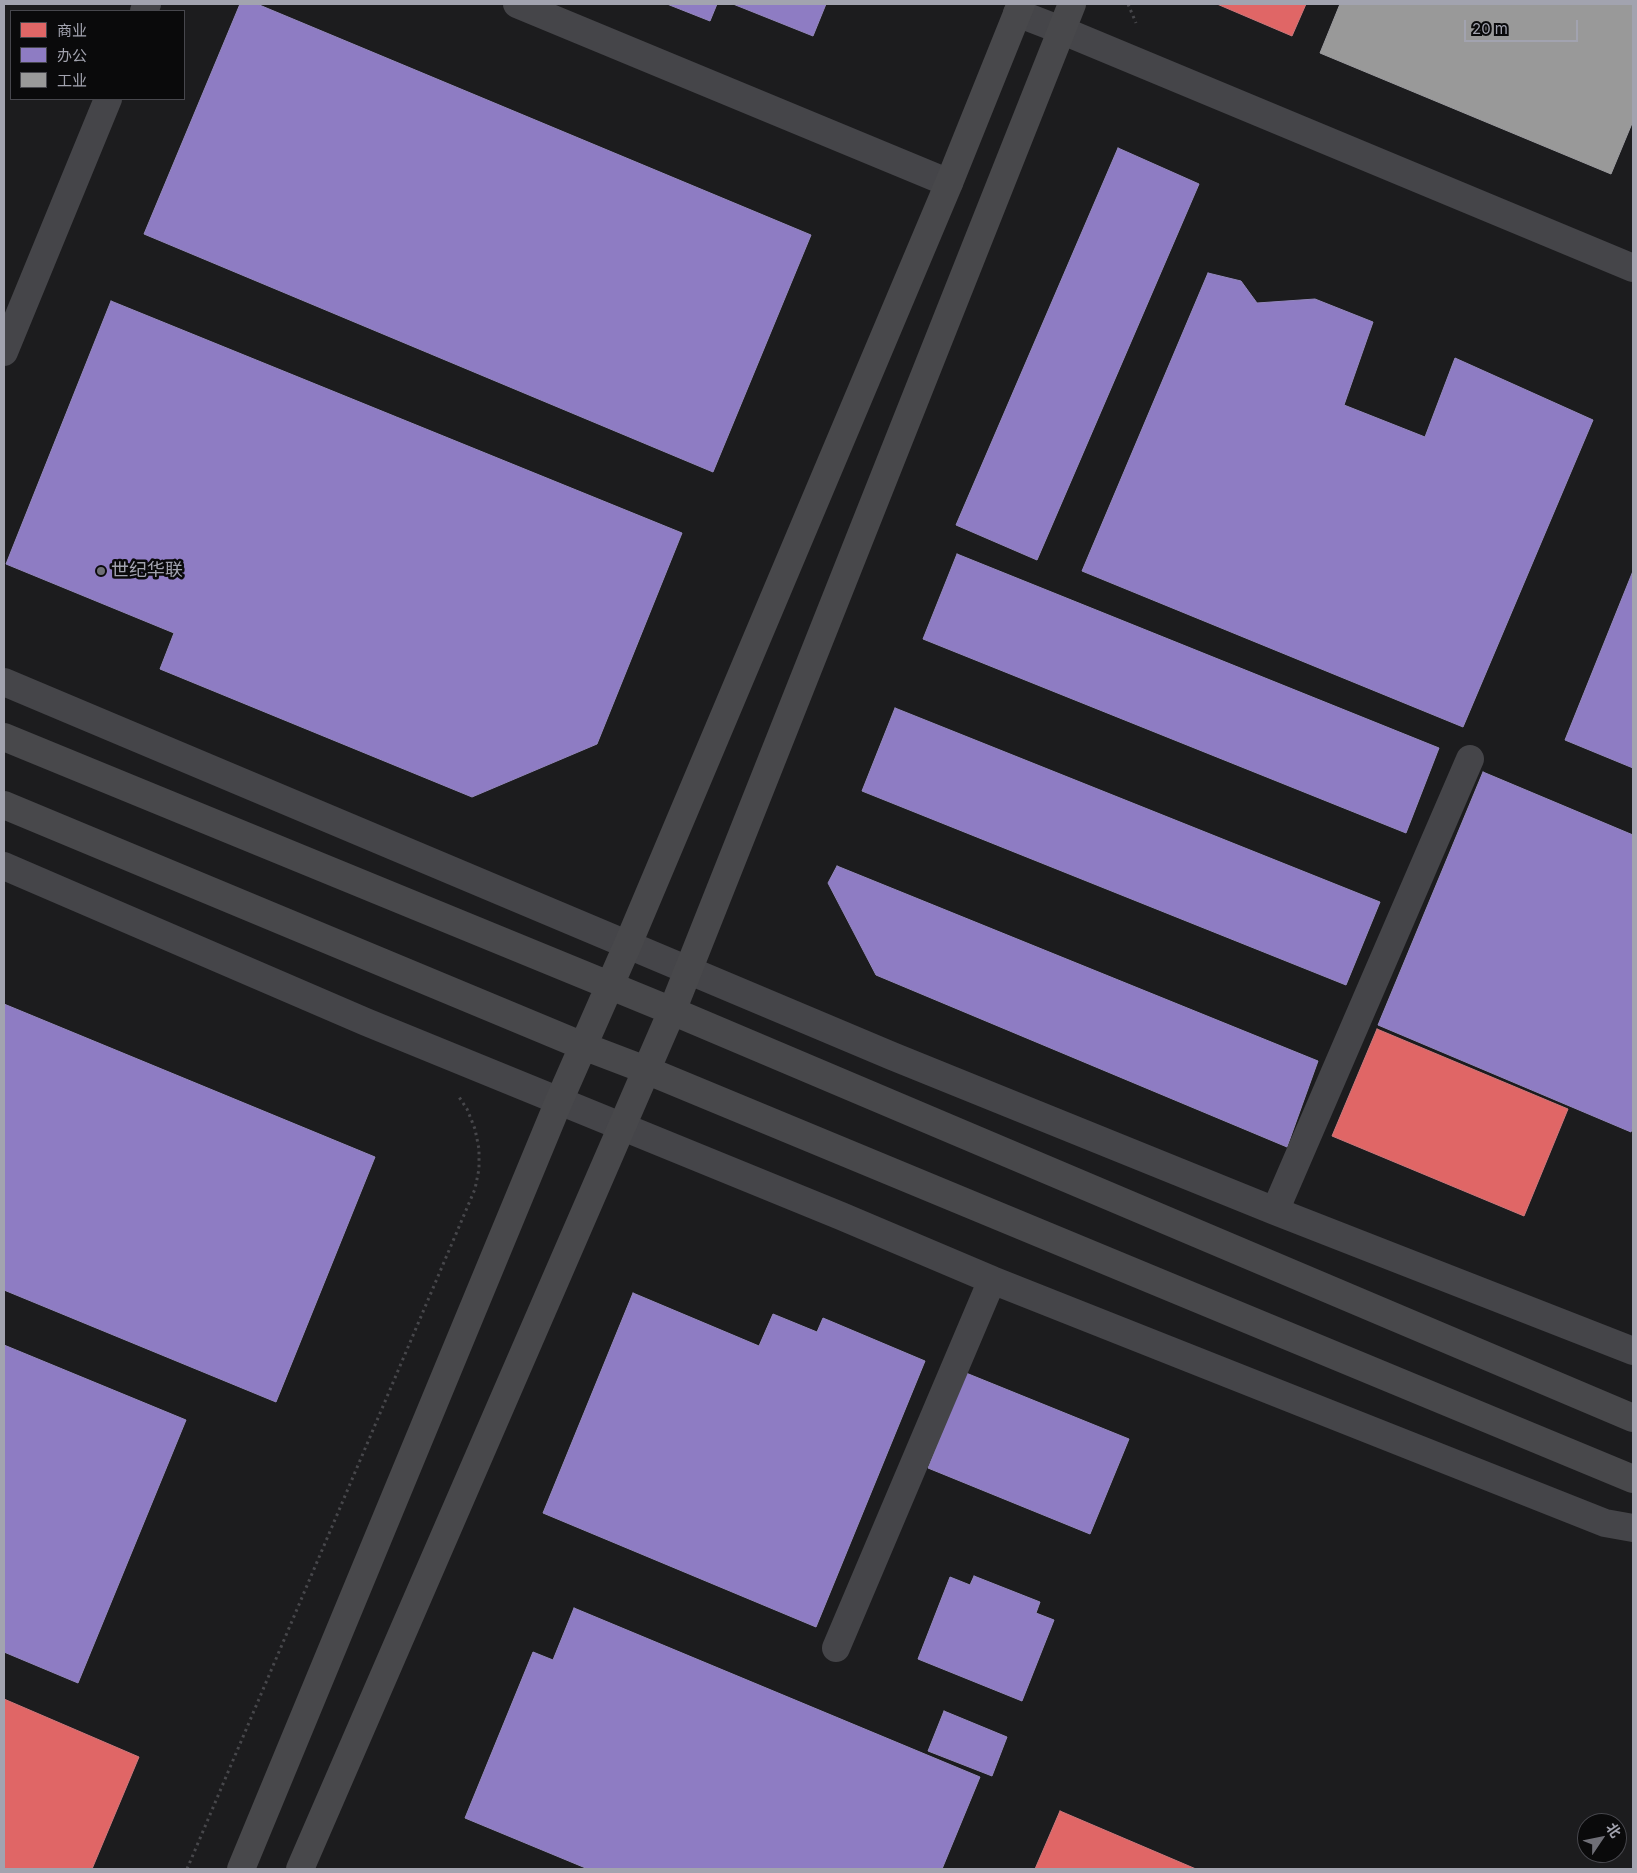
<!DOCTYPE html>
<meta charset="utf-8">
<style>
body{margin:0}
#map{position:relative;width:1637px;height:1873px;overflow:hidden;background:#0f0f10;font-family:Inter,"Noto Sans SC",sans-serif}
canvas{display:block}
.frame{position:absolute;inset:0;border:5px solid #a2a3af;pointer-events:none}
.legend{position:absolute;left:10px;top:10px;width:175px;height:90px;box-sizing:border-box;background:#0a0a0b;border:1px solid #47474d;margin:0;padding:6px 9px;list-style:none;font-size:15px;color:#a2a3af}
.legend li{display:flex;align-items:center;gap:10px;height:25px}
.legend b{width:25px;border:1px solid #47474d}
.north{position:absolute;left:1577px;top:1813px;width:50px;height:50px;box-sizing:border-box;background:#0a0a0b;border:1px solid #47474d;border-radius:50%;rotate:56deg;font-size:14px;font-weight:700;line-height:20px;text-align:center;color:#a2a3af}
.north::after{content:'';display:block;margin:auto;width:18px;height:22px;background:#6f6f77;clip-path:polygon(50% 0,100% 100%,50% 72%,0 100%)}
.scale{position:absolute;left:1464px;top:20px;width:114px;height:22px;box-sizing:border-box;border:2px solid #a2a3af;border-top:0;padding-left:6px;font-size:15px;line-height:18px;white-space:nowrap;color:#a2a3af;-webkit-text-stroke:4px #0a0a0b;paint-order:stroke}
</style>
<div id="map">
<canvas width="1637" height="1873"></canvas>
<div class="frame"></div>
<ul class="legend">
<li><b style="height:14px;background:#e06666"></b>商业</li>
<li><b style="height:14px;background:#8e7cc3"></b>办公</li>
<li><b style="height:14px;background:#999"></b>工业</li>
</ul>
<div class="north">北</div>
<div class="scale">20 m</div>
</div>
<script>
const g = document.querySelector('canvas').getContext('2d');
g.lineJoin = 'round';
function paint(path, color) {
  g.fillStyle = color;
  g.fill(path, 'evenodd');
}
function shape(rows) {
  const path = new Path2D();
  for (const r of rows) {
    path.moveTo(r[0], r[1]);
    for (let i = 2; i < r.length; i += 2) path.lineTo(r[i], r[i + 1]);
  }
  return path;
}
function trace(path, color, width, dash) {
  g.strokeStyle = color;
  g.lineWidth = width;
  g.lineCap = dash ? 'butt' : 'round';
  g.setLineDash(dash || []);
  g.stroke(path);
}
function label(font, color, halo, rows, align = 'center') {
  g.font = font + ' Inter,"Noto Sans SC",sans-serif';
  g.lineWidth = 5;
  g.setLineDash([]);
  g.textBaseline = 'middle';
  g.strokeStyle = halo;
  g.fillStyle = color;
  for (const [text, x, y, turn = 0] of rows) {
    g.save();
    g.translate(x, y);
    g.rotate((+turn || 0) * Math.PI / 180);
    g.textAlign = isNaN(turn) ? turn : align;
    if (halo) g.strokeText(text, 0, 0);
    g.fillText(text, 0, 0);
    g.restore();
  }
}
const built = shape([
 [4,4,1633,4,1633,1869,4,1869],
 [11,11,184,11,184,99,11,99],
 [1587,1823,1617,1823,1617,1853,1587,1853]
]);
const shops = shape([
 [1217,4,1306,4,1292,36,1217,4],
 [1377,1029,1568,1109,1524,1216,1332,1136,1377,1029],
 [4,1699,139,1757,92,1869,4,1869,4,1699],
 [1060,1811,1196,1869,1035,1869,1060,1811]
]);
const offices = shape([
 [240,4,257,4,811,235,713,472,144,234,240,4],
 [667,4,717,4,710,21,667,4],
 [733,4,826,4,813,36,733,4],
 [1118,148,1199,184,1037,560,956,525,1118,148],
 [1208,273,1241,281,1257,303,1315,299,1373,322,1344,405,1425,437,1455,358,1593,420,1463,727,1082,571,1208,273],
 [111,301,682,533,597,744,472,797,160,669,174,633,6,564,111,301],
 [957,554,1439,748,1406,833,923,639,957,554],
 [1633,571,1633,768,1565,740,1633,571],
 [895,708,1380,902,1346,985,862,791,895,708],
 [1483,772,1633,835,1633,1125,1631,1132,1378,1025,1483,772],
 [837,866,1318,1061,1287,1147,876,975,828,883,837,866],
 [4,1004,375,1157,276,1402,4,1290,4,1004],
 [633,1293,759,1346,773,1314,817,1332,823,1318,925,1361,816,1627,543,1513,633,1293],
 [4,1345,186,1420,78,1683,4,1652,4,1345],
 [966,1373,1129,1439,1090,1534,928,1468,966,1373],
 [974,1576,1040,1602,1036,1613,1054,1620,1022,1701,918,1659,950,1577,970,1585,974,1576],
 [574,1608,980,1777,942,1869,588,1869,465,1818,533,1652,553,1660,574,1608],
 [944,1711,1007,1737,992,1776,928,1751,944,1711]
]);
const industry = shape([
 [1340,4,1633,4,1633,121,1611,174,1320,53,1340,4]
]);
const path = shape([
 [1128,4,1136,23],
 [187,1869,475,1189,479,1169,479,1149,475,1129,467,1109,459,1097]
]);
const minor = shape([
 [517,4,949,183],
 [144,11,147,4],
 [1017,13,1061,30,1633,268],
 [4,352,108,99],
 [4,682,892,1056,1275,1211,1633,1351],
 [4,866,366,1022,841,1216,992,1280,1605,1523,1633,1528],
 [1275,1211,1470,759],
 [836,1648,992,1280]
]);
const major = shape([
 [4,737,672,1011,1633,1418],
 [4,805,583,1046,646,1070,1633,1479],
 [241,1869,559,1101,628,944,949,183,1021,4],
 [300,1869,672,1011,1072,4]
]);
const markers = [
 [101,571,5,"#6f6f77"]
];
const poiNames = [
 ["世纪华联",111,571]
];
paint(built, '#1c1c1e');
paint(shops, '#e06666');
trace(shops, '#cd787c', 1);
paint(offices, '#8e7cc3');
trace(offices, '#9488bd', 1);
paint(industry, '#999');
trace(industry, '#9c9ca0', 1);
trace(path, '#47474b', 3, [2.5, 4]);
trace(minor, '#454549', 28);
trace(major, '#48484b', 28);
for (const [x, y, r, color] of markers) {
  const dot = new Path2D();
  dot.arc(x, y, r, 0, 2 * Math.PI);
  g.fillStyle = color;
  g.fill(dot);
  trace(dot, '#0a0a0b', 2);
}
label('18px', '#a2a3af', '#0a0a0b', poiNames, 'left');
</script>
